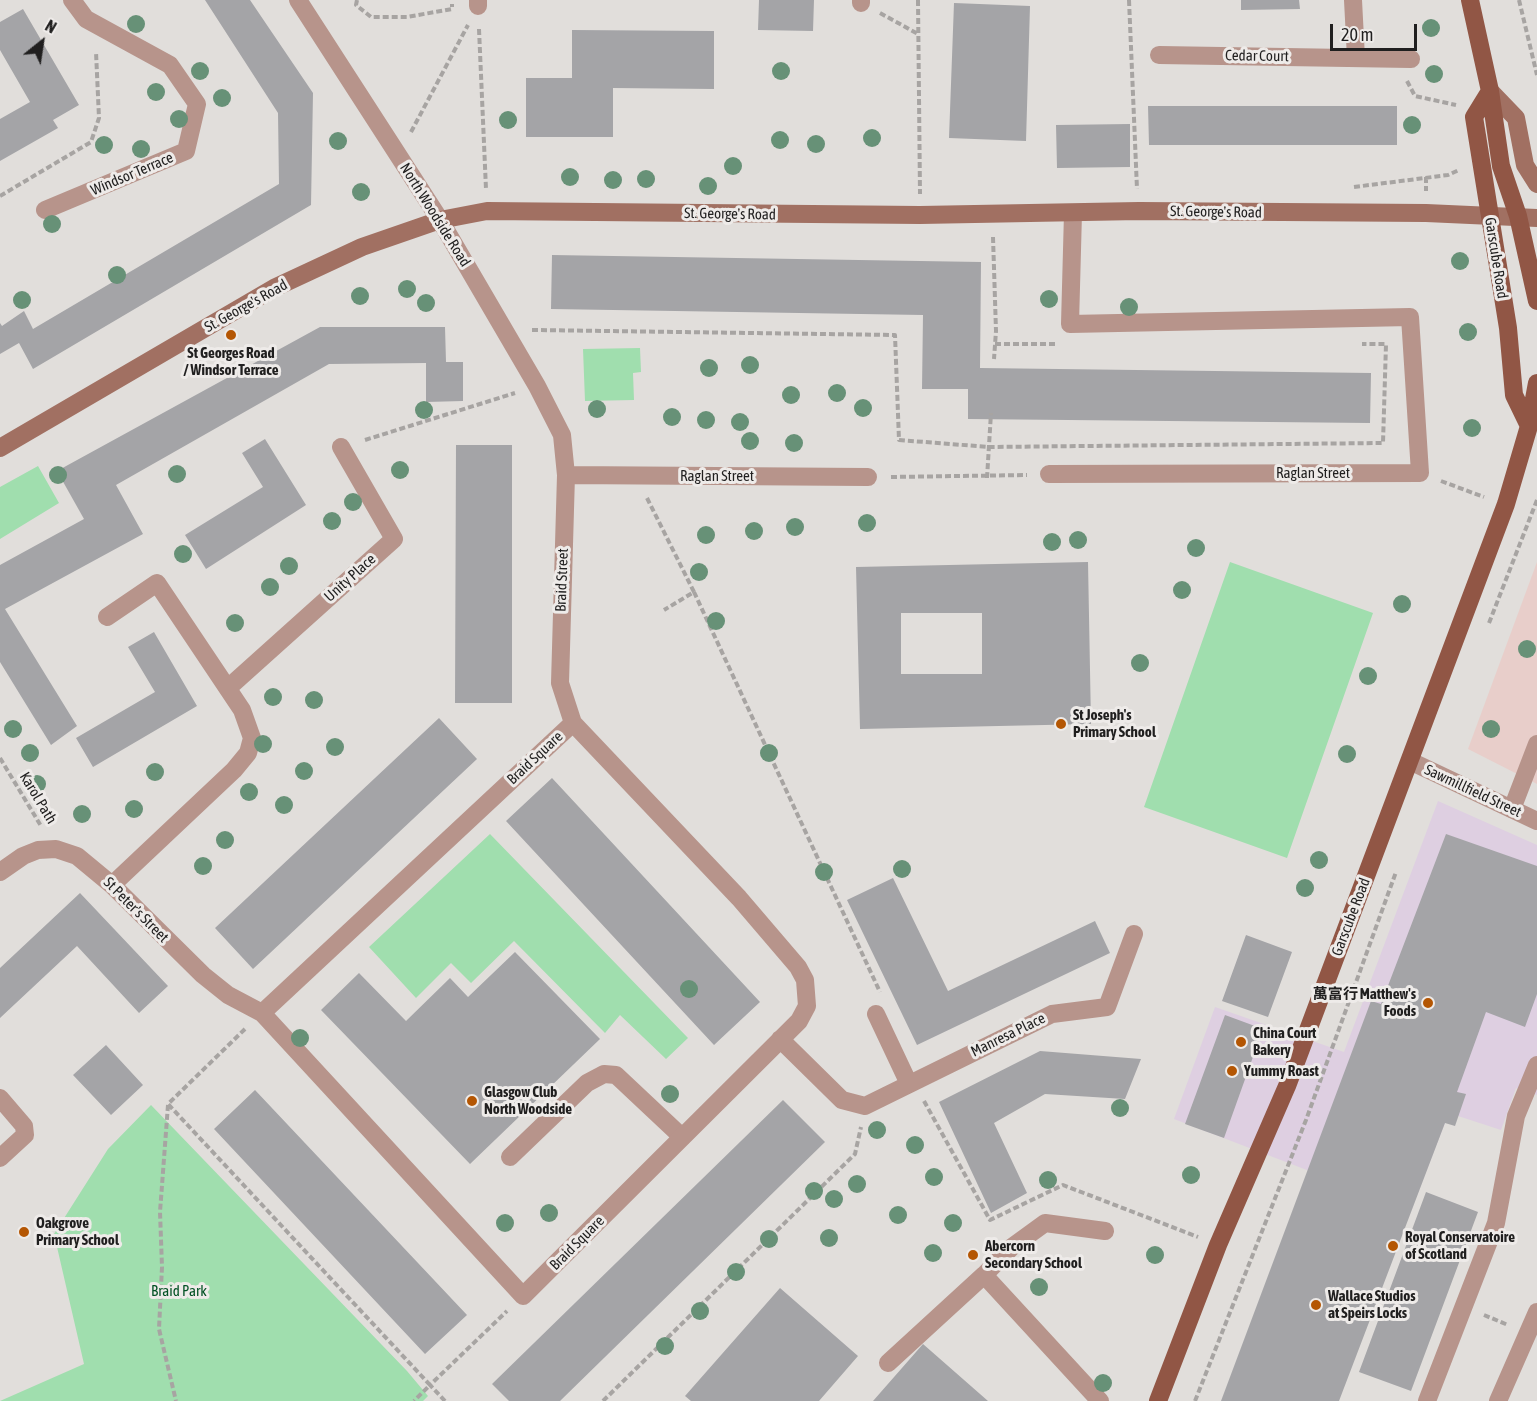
<!DOCTYPE html>
<meta charset="utf-8">
<style>
body{margin:0}
#map{position:relative;width:1537px;height:1401px;overflow:hidden;background:#e1dedb;font-family:"Asap Condensed",sans-serif}
canvas{display:block}
.north{position:absolute;left:12px;top:12px;width:60px;height:60px;-webkit-text-stroke:4px #eeebe9;paint-order:stroke;rotate:30deg;font-size:16px;font-weight:700;line-height:24px;text-align:center;color:#201f1f}
.north::after{content:'';display:block;margin:auto;width:21px;height:27px;background:#201f1f;clip-path:polygon(50% 0,100% 100%,50% 72%,0 100%)}
.scale{position:absolute;left:1330px;top:24px;width:87px;height:27px;box-sizing:border-box;border:3px solid #201f1f;border-top:0;padding-left:8px;font-size:18px;line-height:21px;white-space:nowrap;color:#201f1f;-webkit-text-stroke:4px #eeebe9;paint-order:stroke}
</style>
<div id="map">
<canvas width="1537" height="1401"></canvas>
<div class="north">N</div>
<div class="scale">20 m</div>
</div>
<script>
const g = document.querySelector('canvas').getContext('2d');
g.lineJoin = 'round';
function paint(path, color) {
  g.fillStyle = color;
  g.fill(path, 'evenodd');
}
function shape(rows) {
  const path = new Path2D();
  for (const r of rows) {
    path.moveTo(r[0], r[1]);
    for (let i = 2; i < r.length; i += 2) path.lineTo(r[i], r[i + 1]);
  }
  return path;
}
function trace(path, color, width, dash) {
  g.strokeStyle = color;
  g.lineWidth = width;
  g.lineCap = dash ? 'butt' : 'round';
  g.setLineDash(dash || []);
  g.stroke(path);
}
function label(font, color, halo, rows, align = 'center') {
  g.font = font + ' "Asap Condensed","Noto Sans SC",sans-serif';
  g.lineWidth = 6;
  g.setLineDash([]);
  g.textBaseline = 'middle';
  g.strokeStyle = halo;
  g.fillStyle = color;
  for (const [text, x, y, turn = 0] of rows) {
    g.save();
    g.translate(x, y);
    g.rotate((+turn || 0) * Math.PI / 180);
    g.textAlign = isNaN(turn) ? turn : align;
    if (halo) g.strokeText(text, 0, 0);
    g.fillText(text, 0, 0);
    g.restore();
  }
}
const commercial = shape([
 [1438,801,1537,845,1537,1095,1516,1088,1501,1130,1458,1116,1445,1123,1411,1210,1174,1119,1215,1007,1344,1052]
]);
const industrial = shape([
 [1537,562,1537,784,1468,749]
]);
const green = shape([
 [640,348,641,372,633,373,634,400,585,401,583,349],
 [38,466,59,503,0,539,0,487],
 [1230,562,1373,613,1287,858,1144,807],
 [490,834,688,1038,666,1059,620,1015,605,1033,514,941,471,983,451,963,416,998,369,947],
 [151,1105,407,1371,428,1396,423,1401,0,1401,84,1364,54,1234,108,1149]
]);
const building = shape([
 [205,0,250,0,313,93,311,205,33,369,19,343,0,354,0,323,2,326,24,311,33,329,279,184,278,113],
 [759,0,814,0,813,31,758,30],
 [1241,0,1299,0,1300,9,1241,10],
 [954,3,1030,6,1026,141,949,138],
 [23,9,79,105,53,120,58,128,0,161,0,119,30,102,0,50,0,22],
 [572,30,714,31,714,89,613,88,613,137,526,137,526,78,572,78],
 [1148,106,1397,106,1397,145,1149,145],
 [1130,124,1130,167,1057,168,1056,125],
 [552,255,981,262,980,368,1371,373,1370,423,968,419,968,389,922,389,923,315,551,309],
 [320,327,445,327,446,362,463,362,463,401,426,402,426,363,329,364,116,485,143,534,5,609,77,726,51,745,0,662,0,565,84,519,57,471],
 [265,439,306,505,206,569,185,535,263,487,242,453],
 [456,445,512,445,512,703,455,703],
 [1088,562,1091,724,860,729,856,567],
 [901,613,982,613,982,674,901,674],
 [154,632,197,706,93,767,76,738,155,692,128,647],
 [439,718,477,759,253,969,215,928],
 [552,778,760,1002,714,1045,506,821],
 [1446,834,1537,866,1537,994,1525,1027,1486,1012,1457,1092,1466,1094,1455,1126,1445,1123,1339,1401,1221,1401,1371,1001,1381,1004],
 [893,878,948,991,1095,921,1110,953,917,1045,847,900],
 [80,893,168,986,139,1013,77,946,0,1018,0,968],
 [1246,935,1292,952,1268,1017,1222,1001],
 [515,952,600,1039,470,1164,321,1010,359,973,406,1021,450,978,468,997],
 [1225,1015,1263,1029,1224,1138,1185,1124],
 [106,1045,143,1085,111,1115,73,1075],
 [1040,1051,1141,1059,1125,1099,1045,1094,994,1123,1027,1193,991,1213,939,1102],
 [255,1090,467,1315,425,1354,214,1129],
 [783,1100,825,1142,560,1401,509,1401,492,1384],
 [1426,1192,1478,1212,1411,1391,1359,1372],
 [780,1288,858,1356,819,1401,691,1401,685,1396],
 [923,1344,988,1401,873,1401]
]);
const path = shape([
 [357,0,356,5,371,17,407,17,452,9,452,4],
 [918,0,920,194],
 [1129,0,1137,189],
 [1519,0,1537,75],
 [880,13,918,34],
 [479,29,486,189],
 [1407,81,1415,96,1456,105],
 [411,132,468,25],
 [1426,177,1426,191],
 [1354,187,1448,175,1459,170],
 [0,196,91,142,99,118,96,52],
 [993,237,996,331,994,359],
 [532,330,895,335,899,440,989,447,1383,443,1386,344,1362,344],
 [995,344,1058,344],
 [365,440,515,393],
 [891,477,1027,475],
 [987,478,991,413],
 [1441,481,1484,497],
 [647,498,694,592,664,610],
 [694,592,880,992],
 [1489,623,1537,500],
 [0,758,41,826],
 [245,1029,168,1104,430,1385,414,1401],
 [924,1101,990,1220,1063,1185,1198,1237],
 [168,1105,160,1212,162,1267,159,1329,176,1401],
 [1484,1315,1508,1325],
 [445,1401,430,1385,507,1311],
 [603,1401,855,1154,861,1127],
 [1195,1401,1306,1120,1396,872]
]);
const lane = shape([
 [861,3,861,0],
 [1049,474,1420,473,1410,317,1070,324,1073,213],
 [1512,809,1537,744],
 [0,1098,24,1126,25,1135,0,1158],
 [510,1157,587,1083,604,1074,616,1075,682,1137],
 [888,1363,984,1275],
 [1100,1401,984,1275,1012,1247,1045,1223,1105,1231],
 [1427,1401,1496,1223,1516,1116,1537,1065]
]);
const street = shape([
 [298,0,440,220,537,386,562,435,566,475,560,683,573,723],
 [1353,0,1356,58],
 [478,6,478,0],
 [1159,55,1411,59],
 [45,210,186,151,197,104,170,65,86,19,72,0],
 [566,475,868,477],
 [107,617,157,583,242,710,252,738,248,753,234,770,112,885],
 [228,688,394,539,341,447],
 [573,723,739,898,798,967,805,980,807,1006,799,1021,523,1296,262,1013,573,723],
 [1410,761,1537,821],
 [0,872,23,856,38,850,56,849,77,856,112,885,203,975,228,995,262,1013],
 [876,1014,909,1084],
 [780,1039,842,1100,865,1106,1052,1014,1107,1007,1134,934],
 [1498,1401,1537,1312]
]);
const secondary = shape([
 [1490,91,1516,118,1525,165,1537,184],
 [0,448,274,288,362,247,440,220,487,211,920,215,1139,211,1426,213,1537,218]
]);
const primary = shape([
 [1470,0,1490,91,1501,166,1518,216,1537,301],
 [1490,91,1474,117,1508,328,1514,395,1529,426],
 [1158,1401,1218,1245,1287,1086,1506,504,1529,426,1537,383]
]);
const trees = [
 [136,24],
 [1431,28],
 [200,71],
 [781,71],
 [1434,74],
 [156,92],
 [222,98],
 [179,119],
 [508,120],
 [1412,125],
 [872,138],
 [780,140],
 [338,141],
 [816,144],
 [104,145],
 [141,149],
 [733,166],
 [570,177],
 [646,179],
 [613,180],
 [708,186],
 [361,192],
 [52,224],
 [1460,261],
 [117,275],
 [407,289],
 [360,296],
 [1049,299],
 [22,300],
 [426,303],
 [1129,307],
 [1468,332],
 [750,365],
 [709,368],
 [837,393],
 [791,395],
 [863,408],
 [597,409],
 [424,410],
 [672,417],
 [706,420],
 [740,422],
 [1472,428],
 [750,441],
 [794,443],
 [400,470],
 [177,474],
 [58,475],
 [353,502],
 [332,521],
 [867,523],
 [795,527],
 [754,531],
 [706,535],
 [1078,540],
 [1052,542],
 [1196,548],
 [183,554],
 [289,566],
 [699,572],
 [270,587],
 [1182,590],
 [1402,604],
 [716,621],
 [235,623],
 [1527,649],
 [1140,663],
 [1368,676],
 [273,697],
 [314,700],
 [13,729],
 [1491,729],
 [263,744],
 [335,747],
 [30,753],
 [769,753],
 [1347,754],
 [304,771],
 [155,772],
 [37,784],
 [249,792],
 [284,805],
 [134,809],
 [82,814],
 [225,840],
 [1319,860],
 [203,866],
 [902,869],
 [824,872],
 [1305,888],
 [689,989],
 [300,1038],
 [670,1094],
 [1120,1108],
 [877,1130],
 [915,1145],
 [1191,1175],
 [934,1177],
 [1048,1180],
 [857,1184],
 [814,1191],
 [834,1199],
 [549,1213],
 [898,1215],
 [505,1223],
 [953,1223],
 [829,1238],
 [769,1239],
 [933,1253],
 [1155,1255],
 [736,1272],
 [1039,1287],
 [700,1311],
 [665,1346],
 [1103,1383]
];
const markers = [
 [231,335,6,"#b45603"],
 [1061,724,6,"#b45603"],
 [1428,1003,6,"#b45603"],
 [1241,1042,6,"#b45603"],
 [1232,1071,6,"#b45603"],
 [472,1101,6,"#b45603"],
 [24,1232,6,"#b45603"],
 [1393,1246,6,"#b45603"],
 [973,1255,6,"#b45603"],
 [1316,1305,6,"#b45603"]
];
const streetNames = [
 ["Cedar Court",1257,56,1],
 ["Windsor Terrace",132,174,-23],
 ["St. George's Road",1216,212,1],
 ["St. George's Road",730,214,1],
 ["North Woodside Road",435,215,58],
 ["Garscube Road",1496,258,81],
 ["St. George's Road",246,306,-29],
 ["Raglan Street",1313,473],
 ["Raglan Street",717,476],
 ["Unity Place",350,578,-42],
 ["Braid Street",562,580,-88],
 ["Braid Square",535,758,-43],
 ["Sawmillfield Street",1473,791,25],
 ["Karol Path",38,798,59],
 ["St Peter's Street",136,910,45],
 ["Garscube Road",1351,917,-69],
 ["Manresa Place",1008,1035,-26],
 ["Braid Square",577,1243,-45]
];
const poiNames = [
 ["St Georges Road",231,353,"center"],
 ["/ Windsor Terrace",231,370,"center"],
 ["St Joseph's",1073,715],
 ["Primary School",1073,732],
 ["萬富行 Matthew's",1416,994,"right"],
 ["Foods",1416,1011,"right"],
 ["China Court",1253,1033],
 ["Bakery",1253,1050],
 ["Yummy Roast",1244,1071],
 ["Glasgow Club",484,1092],
 ["North Woodside",484,1109],
 ["Oakgrove",36,1223],
 ["Primary School",36,1240],
 ["Royal Conservatoire",1405,1237],
 ["of Scotland",1405,1254],
 ["Abercorn",985,1246],
 ["Secondary School",985,1263],
 ["Wallace Studios",1328,1296],
 ["at Speirs Locks",1328,1313]
];
const parkNames = [
 ["Braid Park",179,1291]
];
paint(commercial, '#decfe1');
paint(industrial, '#e8ceca');
paint(green, '#a0deae');
paint(building, '#a4a4a7');
trace(path, '#a7a4a2', 4, [6, 3]);
trace(lane, '#b7948b', 18);
trace(street, '#b7948b', 18);
trace(secondary, '#a17062', 18);
trace(primary, '#915645', 18);
g.fillStyle = '#679177';
for (const [x, y] of trees) {
  g.beginPath();
  g.arc(x, y, 9, 0, 2 * Math.PI);
  g.fill();
}
for (const [x, y, r, color] of markers) {
  const dot = new Path2D();
  dot.arc(x, y, r, 0, 2 * Math.PI);
  g.fillStyle = color;
  g.fill(dot);
  trace(dot, '#eeebe9', 2);
}
label('15px', '#201f1f', '#eeebe9', streetNames);
label('bold 15px', '#201f1f', '#eeebe9', poiNames, 'left');
label('15px', '#035225', '#eeebe9', parkNames);
</script>
